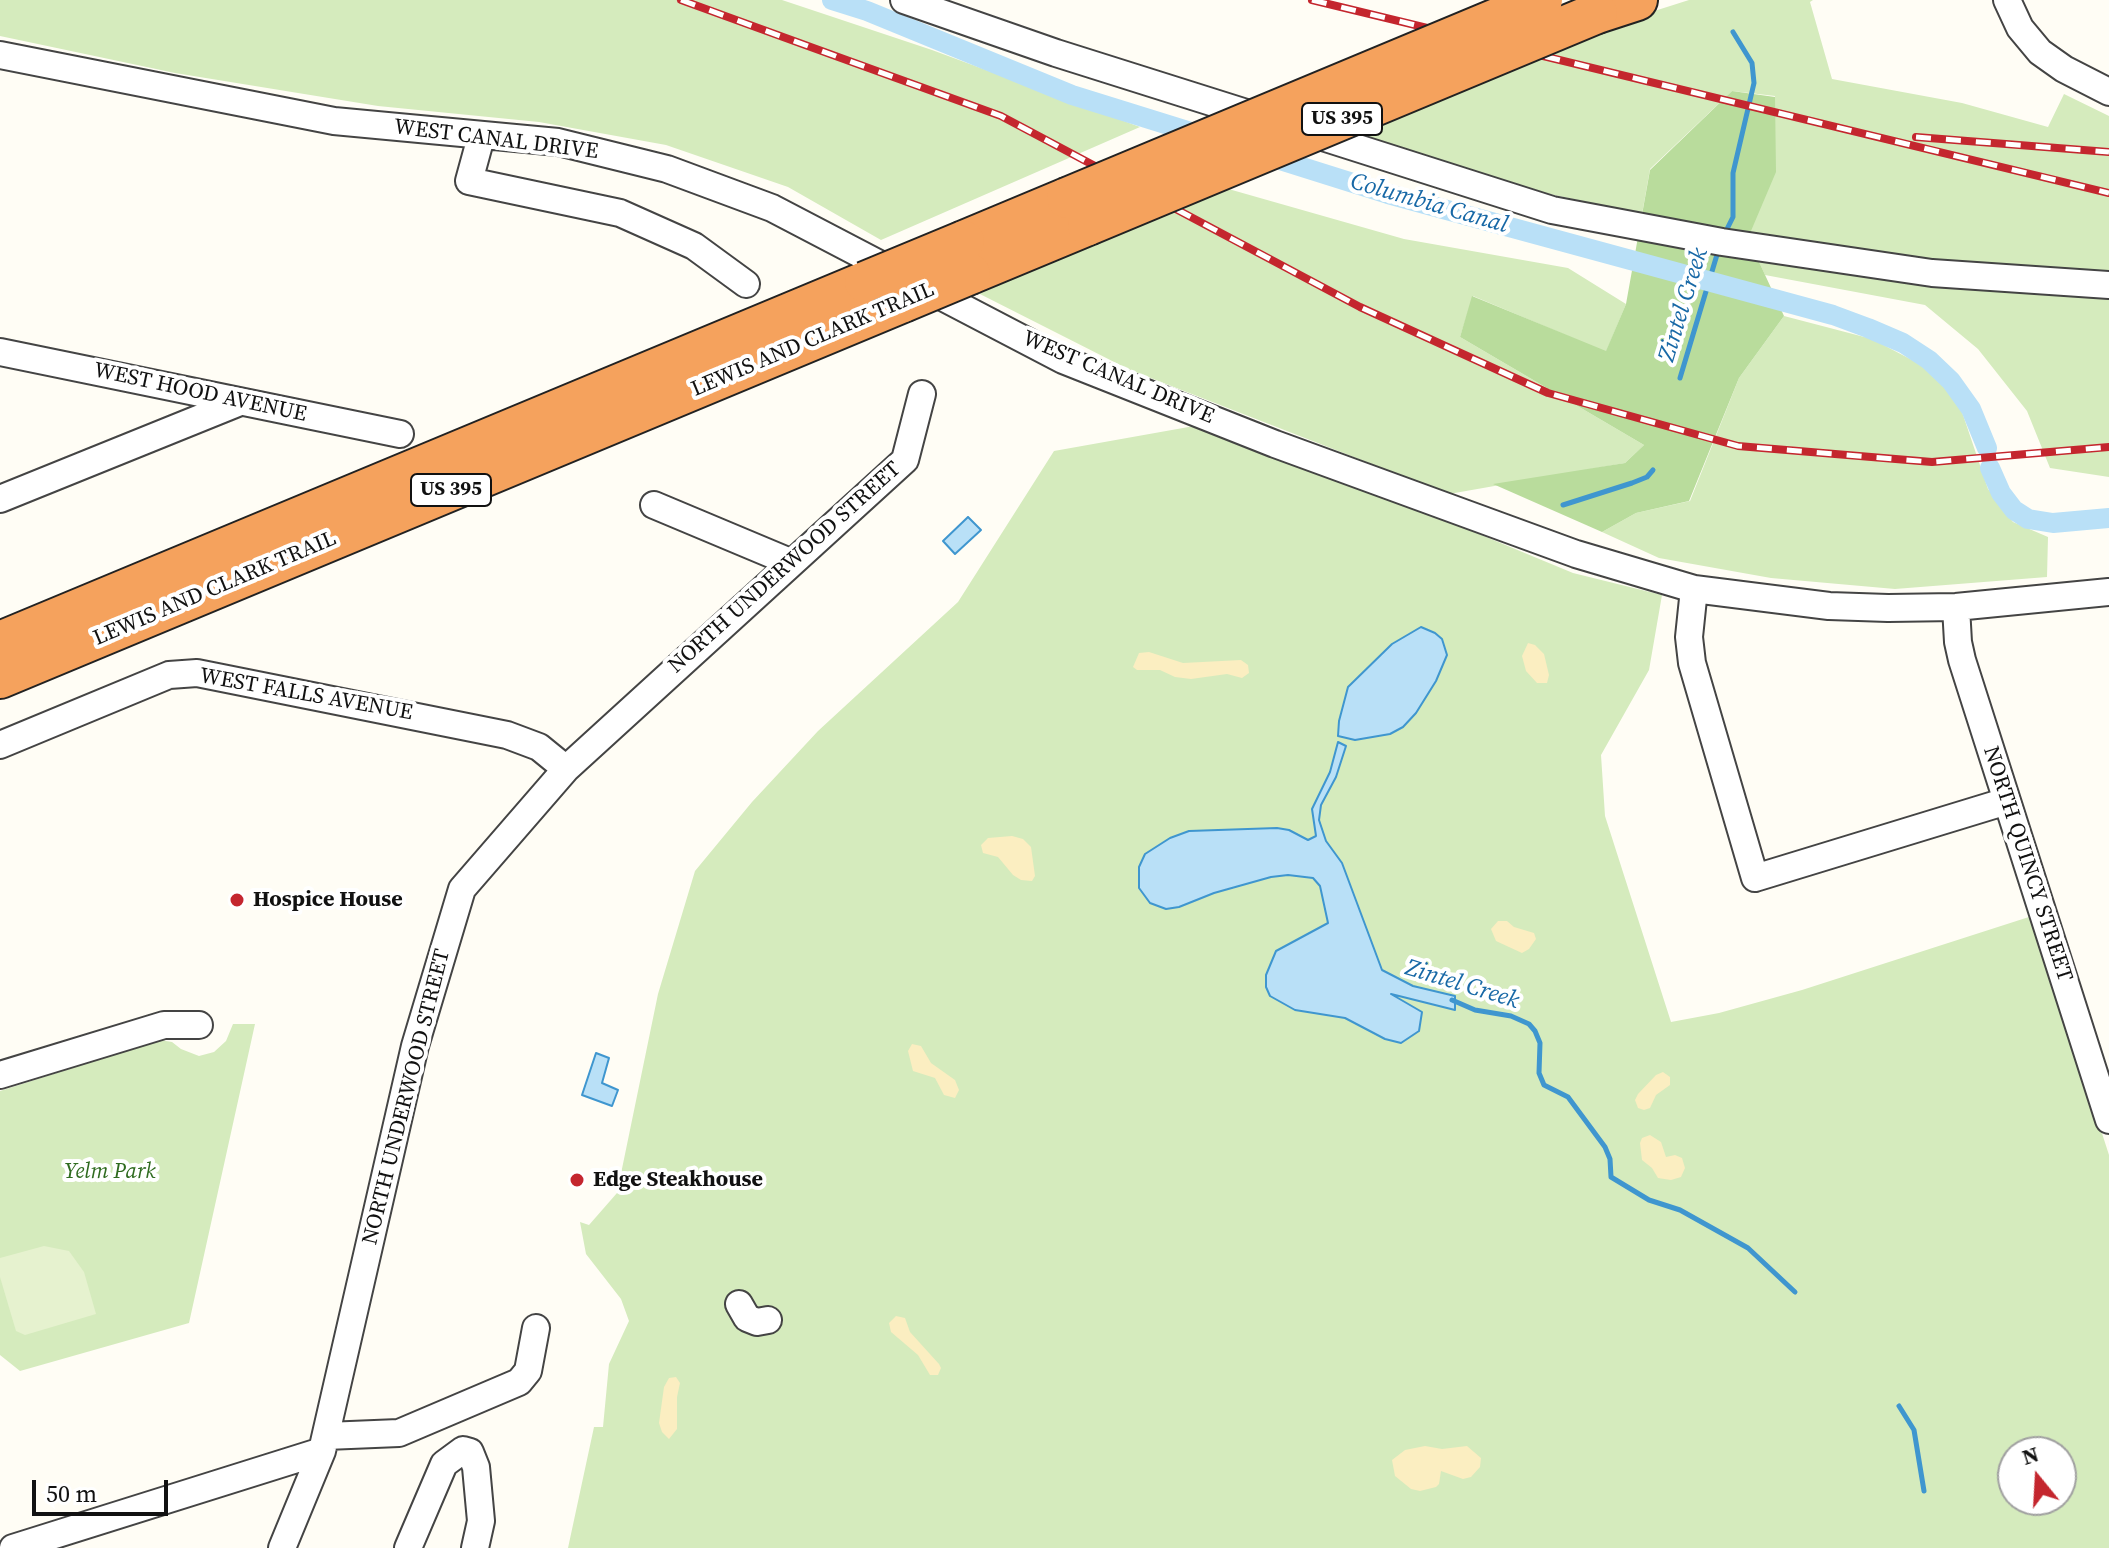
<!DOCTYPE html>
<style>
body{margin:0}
#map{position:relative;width:2109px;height:1548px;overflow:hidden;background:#fffdf5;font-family:"Source Serif 4",serif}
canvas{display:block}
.north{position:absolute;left:1997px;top:1436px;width:80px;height:80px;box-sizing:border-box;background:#fff;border:2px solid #a0a0a0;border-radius:50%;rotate:342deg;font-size:22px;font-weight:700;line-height:32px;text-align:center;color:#111}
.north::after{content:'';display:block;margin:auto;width:28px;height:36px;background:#c4262e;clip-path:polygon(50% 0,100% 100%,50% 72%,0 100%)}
.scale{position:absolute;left:32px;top:1480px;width:136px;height:36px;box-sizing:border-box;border:4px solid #111;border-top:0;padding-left:10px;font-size:24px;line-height:28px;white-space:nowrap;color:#111;-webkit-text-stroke:6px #fff;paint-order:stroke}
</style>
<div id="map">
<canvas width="2109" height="1548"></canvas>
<div class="north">N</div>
<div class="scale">50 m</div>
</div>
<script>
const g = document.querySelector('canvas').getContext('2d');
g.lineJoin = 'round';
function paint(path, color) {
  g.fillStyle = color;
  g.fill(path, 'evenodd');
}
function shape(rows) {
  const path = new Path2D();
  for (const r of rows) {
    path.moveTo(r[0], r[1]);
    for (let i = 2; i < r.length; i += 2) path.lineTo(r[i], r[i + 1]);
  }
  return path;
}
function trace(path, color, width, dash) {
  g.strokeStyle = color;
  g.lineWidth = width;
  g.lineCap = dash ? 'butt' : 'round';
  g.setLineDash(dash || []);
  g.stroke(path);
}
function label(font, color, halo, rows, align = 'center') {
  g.font = font + ' "Source Serif 4",serif';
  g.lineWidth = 8;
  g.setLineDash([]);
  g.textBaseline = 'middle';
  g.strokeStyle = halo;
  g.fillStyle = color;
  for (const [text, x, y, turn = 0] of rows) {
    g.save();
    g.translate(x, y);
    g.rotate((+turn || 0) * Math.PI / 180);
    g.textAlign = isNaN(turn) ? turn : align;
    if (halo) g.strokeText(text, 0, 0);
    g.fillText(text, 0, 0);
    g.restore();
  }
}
const green = shape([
 [0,0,782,0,932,50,1140,127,881,240,788,187,666,145,539,122,378,106,175,73,0,36],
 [1689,0,1813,0,1810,2,1832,79,1962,103,2048,127,2064,94,2109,116,2109,477,2050,468,2027,411,1978,349,1925,305,1765,275,1748,238,1775,96,1732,91,1650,169,1642,214,1430,168,1341,136,1604,27],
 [1225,188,1404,239,1568,268,1626,304,1606,352,1473,296,1460,337,1644,445,1625,463,1449,494,1130,370,972,290],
 [1784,316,1872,339,1933,371,1960,406,1988,489,2013,522,2048,537,2047,577,1895,589,1771,578,1659,558,1602,532,1636,513,1690,501,1739,378],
 [1211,423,1573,573,1662,595,1649,670,1601,755,1605,816,1671,1022,1719,1013,1802,990,2032,916,2109,1155,2109,1548,568,1548,594,1427,603,1427,609,1364,629,1321,621,1299,586,1254,580,1222,589,1225,617,1193,658,994,695,871,752,802,818,731,958,602,1054,451],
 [2013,1452,2061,1452,2061,1500,2013,1500],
 [233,1024,255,1024,189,1323,20,1371,0,1355,0,1091,160,1040,172,1042,181,1049,199,1056,214,1052,226,1041]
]);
const forest = shape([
 [1732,91,1775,97,1776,172,1748,238,1784,316,1739,378,1689,501,1636,513,1602,532,1493,484,1625,463,1644,445,1460,337,1472,296,1606,351,1626,304,1650,170]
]);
const sand = shape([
 [1528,643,1535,645,1544,654,1549,675,1547,683,1537,683,1526,671,1522,656],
 [1149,652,1183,663,1241,660,1248,665,1249,673,1242,678,1227,674,1191,679,1175,677,1160,670,1137,670,1133,667,1139,653],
 [1012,836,1023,839,1031,847,1035,876,1032,881,1021,880,1013,875,998,857,983,853,981,845,988,838],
 [1498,921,1507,921,1514,927,1534,933,1536,939,1529,949,1522,953,1496,941,1491,929],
 [912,1044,921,1046,931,1063,955,1080,959,1090,955,1098,944,1095,935,1078,913,1071,908,1051],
 [1663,1072,1670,1077,1670,1085,1656,1095,1650,1108,1644,1110,1638,1108,1635,1100,1638,1094,1656,1075],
 [1650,1135,1661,1142,1666,1157,1675,1155,1682,1158,1685,1168,1681,1177,1671,1180,1658,1178,1652,1168,1642,1160,1640,1143,1642,1138],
 [896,1316,905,1318,910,1332,939,1364,941,1368,938,1375,930,1375,918,1355,891,1332,889,1323],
 [676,1377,680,1383,677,1397,677,1429,669,1439,662,1432,659,1423,664,1387,669,1378],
 [1425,1446,1442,1449,1467,1446,1481,1458,1480,1467,1471,1477,1463,1479,1441,1471,1439,1484,1436,1487,1420,1491,1411,1489,1395,1476,1392,1460,1405,1450]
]);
const pitch = shape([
 [44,1246,69,1251,84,1272,96,1314,25,1335,16,1331,0,1277,0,1258]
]);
const water = shape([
 [968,517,981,530,955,554,943,541,968,517],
 [1421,627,1435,633,1442,639,1447,655,1436,681,1416,713,1403,727,1390,734,1355,740,1338,736,1339,721,1348,687,1392,644,1421,627],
 [1338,742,1346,746,1336,777,1321,805,1319,820,1326,841,1342,863,1382,970,1413,986,1455,996,1455,1010,1391,994,1422,1012,1419,1031,1401,1043,1385,1039,1345,1018,1295,1010,1270,996,1266,987,1266,975,1276,951,1328,923,1320,886,1313,878,1288,875,1271,877,1214,893,1179,907,1166,909,1150,903,1139,888,1139,867,1145,854,1170,838,1189,831,1277,828,1289,830,1308,840,1316,836,1312,809,1330,772,1338,742],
 [596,1053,609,1058,602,1083,618,1090,612,1106,582,1095,596,1053]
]);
const stream = shape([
 [1727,229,1733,217,1733,173,1754,83,1752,63,1733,32],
 [1680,378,1719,248],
 [1563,505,1632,483,1647,477,1653,470],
 [1452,1000,1475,1010,1511,1016,1529,1024,1535,1031,1540,1043,1539,1073,1544,1085,1568,1097,1605,1147,1610,1159,1611,1177,1649,1200,1680,1210,1748,1248,1795,1292],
 [1899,1406,1914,1430,1924,1491]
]);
const canal = shape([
 [832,0,867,11,1072,95,1207,137],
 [1264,155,1388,194,1833,315,1868,328,1903,343,1929,360,1951,381,1971,409,1987,448],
 [1990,468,2001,493,2014,510,2028,519,2053,523,2109,518]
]);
const minor = shape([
 [904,0,1056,53,1262,118],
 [2007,0,2020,28,2040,52,2064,69,2109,92],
 [0,55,334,121,558,142,667,169,772,208,1063,360,1275,444,1576,554,1694,589,1829,606,1888,608,1956,607,2109,592],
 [1307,132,1552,210,1722,242,1932,273,2109,285],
 [481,137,469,181,620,213,694,246,746,284],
 [0,352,400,434],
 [0,499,240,402],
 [654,505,790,562],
 [1694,589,1689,637,1692,663,1755,878,2007,801],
 [1956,607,1958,642,1962,660,2109,1120],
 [0,745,169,675,197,673,507,735,539,747,566,769],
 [0,1075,164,1025,199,1025],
 [739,1304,747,1318,757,1322,768,1320],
 [326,1436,399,1433,519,1382,528,1371,536,1328],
 [13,1548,322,1451],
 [282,1548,322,1451,415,1046,462,889,566,769,905,460,922,394],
 [408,1548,444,1464,463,1450,470,1452,476,1467,481,1521,475,1548]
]);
const highway = shape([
 [1597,13,1637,0],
 [964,241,1067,198],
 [970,274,1088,225],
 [0,642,865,282],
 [0,678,903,302]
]);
const rail = shape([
 [681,0,1001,116,1360,307,1548,393,1738,446,1932,462,2109,447],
 [1312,0,2109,193],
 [1916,137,2109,152]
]);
const highwayBridge = shape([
 [1067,198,1542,0],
 [1088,225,1597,13],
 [865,282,964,241],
 [903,302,970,274]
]);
const markers = [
 [237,900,8,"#c4262e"],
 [577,1180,8,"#c4262e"]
];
const shields = [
 [1342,119,80],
 [451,490,80]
];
const shieldNames = [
 ["US 395",1342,119],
 ["US 395",451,490]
];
const streetNames = [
 ["WEST CANAL DRIVE",496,140,7],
 ["LEWIS AND CLARK TRAIL",813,340,-23],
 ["WEST CANAL DRIVE",1118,378,23],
 ["WEST HOOD AVENUE",200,393,12],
 ["NORTH UNDERWOOD STREET",785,568,-42],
 ["LEWIS AND CLARK TRAIL",215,589,-23],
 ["WEST FALLS AVENUE",306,695,10],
 ["NORTH QUINCY STREET",2027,864,72],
 ["NORTH UNDERWOOD STREET",407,1097,-76]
];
const poiNames = [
 ["Hospice House",253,900],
 ["Edge Steakhouse",593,1180]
];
const parkNames = [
 ["Yelm Park",110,1172]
];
const waterNames = [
 ["Columbia Canal",1429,204,16],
 ["Zintel Creek",1684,305,-73],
 ["Zintel Creek",1462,985,17]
];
paint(green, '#d5ebbd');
paint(forest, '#b9dc9c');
paint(sand, '#fbeec1');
paint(pitch, '#e6f2cf');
paint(water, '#b9e0f7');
trace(water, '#3f96cf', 2);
trace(stream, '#3f96cf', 5);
trace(canal, '#b9e0f7', 20);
trace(minor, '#444', 30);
trace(highway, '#222', 44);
trace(minor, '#fff', 26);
trace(highway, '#f5a25d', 40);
trace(rail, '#c4262e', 8);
trace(rail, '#fff', 5, [15]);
trace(highwayBridge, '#222', 44, []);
trace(highwayBridge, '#f5a25d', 40);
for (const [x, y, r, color] of markers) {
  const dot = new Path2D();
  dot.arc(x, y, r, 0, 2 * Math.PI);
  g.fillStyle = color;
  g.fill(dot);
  trace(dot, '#fff', 3);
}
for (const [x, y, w] of shields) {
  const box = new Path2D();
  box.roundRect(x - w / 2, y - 16, w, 32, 6);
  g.fillStyle = '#fff';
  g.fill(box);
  trace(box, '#111', 2);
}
label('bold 20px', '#111', null, shieldNames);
label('22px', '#111', '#fff', streetNames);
label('bold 22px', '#111', '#fff', poiNames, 'left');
label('italic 22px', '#2f6b1f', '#fff', parkNames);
label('italic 24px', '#1768a6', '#fff', waterNames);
</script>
